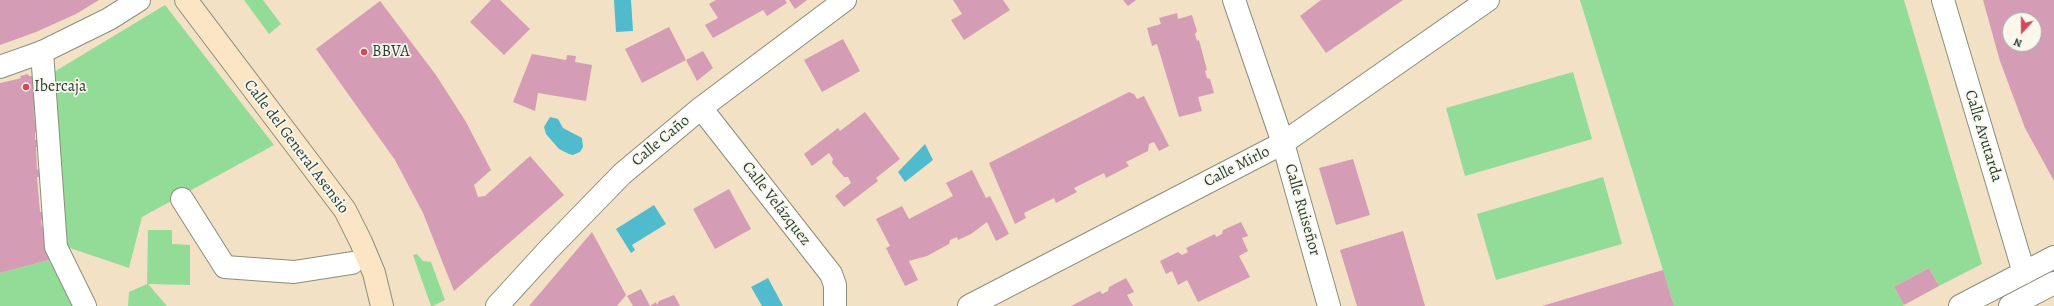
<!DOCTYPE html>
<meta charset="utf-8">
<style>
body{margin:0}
#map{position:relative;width:2054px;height:306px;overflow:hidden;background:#f2e1c4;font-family:Alegreya,serif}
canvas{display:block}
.north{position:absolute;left:2002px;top:12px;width:40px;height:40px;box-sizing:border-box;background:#fbf7ec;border:1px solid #a3ada2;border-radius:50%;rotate:201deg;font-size:11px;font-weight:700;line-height:16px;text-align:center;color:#1f3d34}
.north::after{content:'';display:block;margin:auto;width:14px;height:18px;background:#d1495b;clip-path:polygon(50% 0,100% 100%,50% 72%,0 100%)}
</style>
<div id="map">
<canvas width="2054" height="306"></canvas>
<div class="north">N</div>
</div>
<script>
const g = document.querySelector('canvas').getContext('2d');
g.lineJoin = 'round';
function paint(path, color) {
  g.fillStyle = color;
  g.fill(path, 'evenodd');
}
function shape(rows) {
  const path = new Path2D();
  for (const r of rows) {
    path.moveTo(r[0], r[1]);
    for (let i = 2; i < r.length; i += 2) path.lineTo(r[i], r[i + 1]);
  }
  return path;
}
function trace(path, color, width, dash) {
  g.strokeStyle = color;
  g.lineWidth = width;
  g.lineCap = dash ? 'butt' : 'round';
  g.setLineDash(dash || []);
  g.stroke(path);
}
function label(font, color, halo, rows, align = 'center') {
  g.font = font + ' Alegreya,serif';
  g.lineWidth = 3.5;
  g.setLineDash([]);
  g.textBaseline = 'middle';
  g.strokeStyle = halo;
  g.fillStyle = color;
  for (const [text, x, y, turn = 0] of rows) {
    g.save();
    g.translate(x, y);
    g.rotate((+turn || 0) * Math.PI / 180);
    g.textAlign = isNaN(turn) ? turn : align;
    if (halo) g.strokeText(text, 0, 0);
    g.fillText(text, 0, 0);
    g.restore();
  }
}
const green = shape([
 [244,0,263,0,281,24,269,34],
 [1580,0,1904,0,1982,264,1939,286,1929,268,1894,287,1904,305,1902,306,1674,306],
 [165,5,274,145,142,217,129,268,61,245,49,75],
 [1573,72,1592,139,1465,176,1446,108],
 [1603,177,1622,244,1496,280,1477,214],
 [148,230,172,230,172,244,190,245,190,285,148,284,167,306,128,306,129,292,147,284],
 [417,254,423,261,431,262,445,300,433,306,431,306,413,255],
 [49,260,73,306,0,306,0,273]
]);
const water = shape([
 [614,0,631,0,633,31,616,32],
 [550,117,558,119,563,128,582,138,583,147,580,152,573,155,569,154,559,149,546,134,544,127],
 [925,144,933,160,905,182,898,172],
 [654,205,666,224,632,245,635,250,631,253,616,229],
 [768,278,783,306,762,306,751,287]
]);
const building = shape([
 [0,0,99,0,76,14,36,32,0,45],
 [491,0,500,0,530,29,504,55,470,22],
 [716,0,785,0,787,3,767,16,763,10,713,38,705,25,718,18,709,4],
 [789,0,807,0,795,9],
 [953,0,1003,0,1010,10,964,40,951,20,962,14],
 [1123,0,1136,0,1128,6],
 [1321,0,1403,0,1326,53,1300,16],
 [1983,0,2054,0,2054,181,2025,128,2000,61],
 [2010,20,2034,20,2034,44,2010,44],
 [380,1,436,75,466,122,491,170,474,185,478,197,485,196,530,156,564,195,454,291,423,213,395,160,316,49],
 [1177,13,1178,19,1192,15,1197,31,1195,34,1197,41,1199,40,1207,70,1205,71,1207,78,1210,79,1214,93,1198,97,1202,111,1179,117,1157,44,1152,46,1147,28,1161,24,1159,18],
 [669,27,686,60,642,83,625,49],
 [843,39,860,71,822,92,804,60],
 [703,51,713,68,697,81,686,60],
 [532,54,566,60,567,55,576,56,575,62,592,65,586,101,538,93,535,111,513,102],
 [28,74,29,76,33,76,35,125,37,125,38,132,35,132,35,140,38,140,38,147,36,147,37,170,39,169,40,177,37,177,40,212,44,212,45,219,41,220,42,227,46,226,48,234,44,235,47,250,52,257,49,258,49,260,0,273,0,83,18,79,21,78,20,76],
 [1129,92,1134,94,1137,99,1144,96,1169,146,1159,151,1154,142,1149,144,1148,151,1126,162,1129,166,1106,178,1104,173,1074,188,1077,192,1056,203,1054,198,1024,213,1026,218,1015,224,989,163],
 [865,112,900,159,876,178,878,181,844,207,835,196,851,183,848,177,844,177,832,163,833,159,829,153,812,166,804,154,838,128,840,131],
 [1353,159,1370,215,1336,225,1319,168],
 [972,170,986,198,990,196,1009,234,996,241,987,222,971,234,958,240,957,237,950,240,949,244,927,256,909,261,918,280,905,286,886,248,890,246,876,219,902,206,909,219,930,208,953,196,946,183],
 [729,189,751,229,715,249,693,209],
 [1241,222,1248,236,1242,238,1248,251,1239,256,1250,277,1198,302,1187,280,1178,285,1172,271,1166,274,1160,261,1178,252,1182,255,1188,252,1186,248,1215,234,1216,237,1222,234,1223,230],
 [1403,231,1425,306,1357,306,1340,250],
 [592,232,626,295,617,306,529,306],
 [1929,268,1939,286,1904,305,1894,287],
 [1663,270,1674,306,1542,306],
 [1126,278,1134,292,1127,295,1133,306,1071,306,1100,291,1102,294,1108,291,1109,287],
 [641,289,650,306,656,302,657,305,659,301,674,295,680,306,633,306,627,296]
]);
const pedestrian = shape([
 [42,52,56,247,85,306],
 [182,199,225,267,294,272,352,263]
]);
const minor = shape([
 [1234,0,1283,143,1329,306],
 [1943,0,2024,273],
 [0,67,42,52,109,19,139,0],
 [701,108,831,274,835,285,835,306],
 [497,306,550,248,622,174,701,108,845,0],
 [969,306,1283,143,1488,0],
 [1960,306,2054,257],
 [2010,306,2054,283]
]);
const secondary = shape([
 [186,0,345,210,361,242,374,273,382,306]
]);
const markers = [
 [364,52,4,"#d1495b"],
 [26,87,4,"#d1495b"]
];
const poiNames = [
 ["BBVA",372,52],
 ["Ibercaja",34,87]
];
const streetNames = [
 ["Calle Avutarda",1983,136,73],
 ["Calle Caño",661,141,-40],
 ["Calle del General Asensio",296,147,53],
 ["Calle Mirlo",1237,167,-27],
 ["Calle Velázquez",776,204,52],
 ["Calle Ruiseñor",1302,210,74]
];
paint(green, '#93dc97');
paint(water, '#50bbcc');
paint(building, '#d59cb6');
trace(pedestrian, '#888f7c', 24);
trace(minor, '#888f7c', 24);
trace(secondary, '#888f7c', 24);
trace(pedestrian, '#fff', 22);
trace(minor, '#fff', 22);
trace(secondary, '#fce5c4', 22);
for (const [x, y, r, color] of markers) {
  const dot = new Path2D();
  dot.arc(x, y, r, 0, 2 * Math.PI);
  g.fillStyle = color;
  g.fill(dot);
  trace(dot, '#fbf7ec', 1.5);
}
label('16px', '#1f3d34', '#fbf7ec', poiNames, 'left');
label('16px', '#1f3d34', '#fbf7ec', streetNames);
</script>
